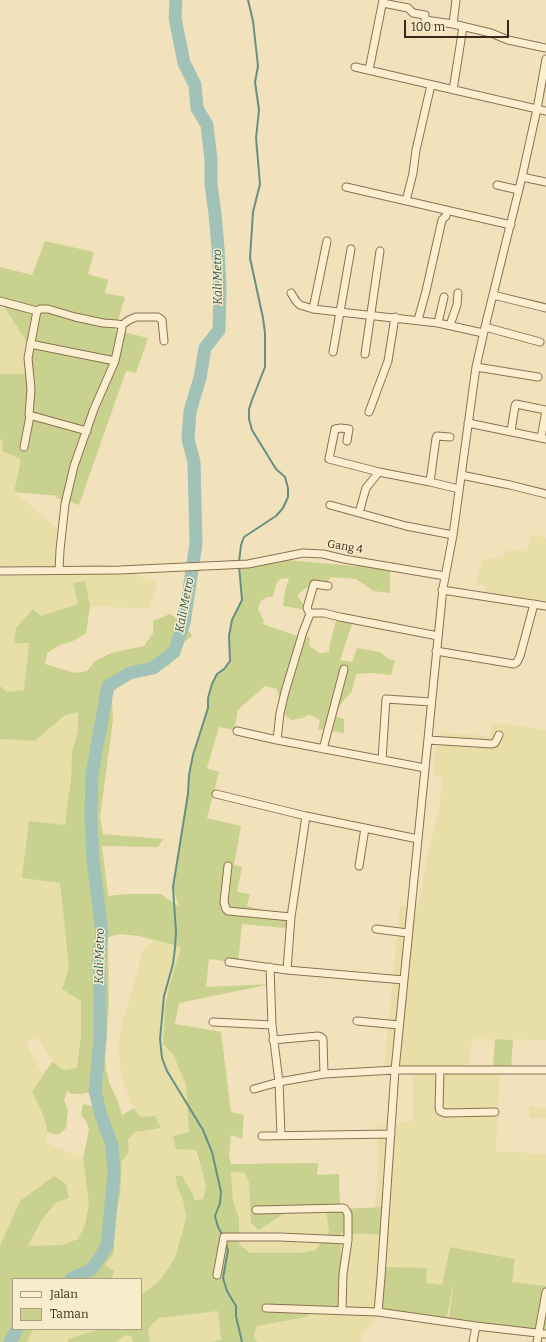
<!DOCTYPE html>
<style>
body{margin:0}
#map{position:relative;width:546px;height:1342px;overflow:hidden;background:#f2e2bb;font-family:Bitter,serif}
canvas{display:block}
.legend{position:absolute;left:12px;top:1278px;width:130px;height:52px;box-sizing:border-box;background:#f9eccb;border:1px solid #ac9e84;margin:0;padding:5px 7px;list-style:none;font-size:12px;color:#38291a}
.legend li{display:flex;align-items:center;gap:8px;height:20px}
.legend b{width:20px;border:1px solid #ac9e84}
.scale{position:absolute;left:404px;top:20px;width:105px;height:18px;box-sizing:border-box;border:2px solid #38291a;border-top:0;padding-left:5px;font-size:12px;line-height:14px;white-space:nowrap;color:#38291a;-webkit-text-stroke:3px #f9eccb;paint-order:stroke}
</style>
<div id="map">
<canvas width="546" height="1342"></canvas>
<ul class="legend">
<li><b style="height:5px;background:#fcefcf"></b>Jalan</li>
<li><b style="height:11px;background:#c9d18e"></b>Taman</li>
</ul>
<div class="scale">100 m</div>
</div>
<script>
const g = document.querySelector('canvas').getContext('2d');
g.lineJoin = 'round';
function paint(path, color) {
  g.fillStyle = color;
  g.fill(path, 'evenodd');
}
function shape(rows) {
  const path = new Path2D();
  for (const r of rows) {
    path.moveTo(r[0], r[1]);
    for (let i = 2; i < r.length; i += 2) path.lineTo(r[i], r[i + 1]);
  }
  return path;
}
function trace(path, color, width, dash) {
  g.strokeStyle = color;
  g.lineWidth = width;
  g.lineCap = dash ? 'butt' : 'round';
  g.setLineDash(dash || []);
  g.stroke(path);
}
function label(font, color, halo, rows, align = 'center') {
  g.font = font + ' Bitter,serif';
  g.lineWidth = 3;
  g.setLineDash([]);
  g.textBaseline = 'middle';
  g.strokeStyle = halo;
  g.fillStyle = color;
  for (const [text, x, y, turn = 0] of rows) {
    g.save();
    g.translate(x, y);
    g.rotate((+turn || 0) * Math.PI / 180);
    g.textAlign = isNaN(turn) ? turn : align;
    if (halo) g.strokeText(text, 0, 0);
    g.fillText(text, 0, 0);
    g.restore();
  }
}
const farmland = shape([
 [0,302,2,303,28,344,30,374,0,374],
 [0,439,3,440,2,451,21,459,14,492,65,535,65,547,60,567,102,564,157,582,149,609,90,606,85,581,78,604,41,616,33,609,16,628,15,643,29,642,24,690,7,692,0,686],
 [533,534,546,538,546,603,482,595,486,586,476,586,482,560,502,557,507,549,526,551],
 [78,712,78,731,72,751,71,778,65,825,22,878,60,883,69,967,62,989,81,1000,81,1034,77,1069,64,1070,52,1062,38,1037,26,1043,43,1075,32,1092,41,1110,47,1127,47,1143,83,1158,89,1203,85,1225,78,1240,62,1245,28,1246,43,1218,56,1203,54,1176,20,1201,0,1246,0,739,35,741,65,715],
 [493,722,546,730,546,1040,472,1039,468,1068,500,1069,496,1151,546,1154,546,1286,511,1282,514,1259,450,1247,442,1285,426,1283,427,1268,378,1315,361,1336,361,1342,257,1342,254,1335,257,1326,306,1317,313,1310,340,1290,341,1254,340,1233,373,1235,378,1164,377,1125,413,1121,413,1069,384,1069,400,906,418,905,427,858,438,815,443,777,434,775,435,753,442,733,489,736],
 [154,940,181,947,167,997,163,1033,163,1043,175,1057,178,1067,186,1084,189,1132,206,1185,203,1199,195,1200,193,1195,177,1186,183,1200,186,1217,180,1243,176,1255,159,1281,141,1295,141,1279,112,1279,114,1271,105,1265,114,1253,113,1230,120,1195,122,1161,129,1152,128,1140,135,1132,160,1128,140,1117,130,1101,121,1072,118,1048,122,1022,131,995,143,949],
 [529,1106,546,1108,546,1119,529,1118],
 [231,1172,245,1173,249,1183,251,1202,259,1230,285,1213,326,1209,329,1232,316,1250,299,1253,250,1253,239,1244,239,1218,233,1201],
 [219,1311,221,1340,208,1342,150,1342,148,1330,152,1324,159,1318],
 [34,1329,100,1329,69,1339,68,1342,27,1342],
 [126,1335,132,1337,133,1342,116,1342]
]);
const green = shape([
 [45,241,94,252,88,274,108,280,105,293,125,297,115,330,148,338,136,373,126,371,79,505,54,497,61,496,14,492,21,459,2,451,3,440,0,439,0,374,29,374,28,344,2,303,0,302,0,267,32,275],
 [288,560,354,566,390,565,390,593,373,591,365,585,356,579,331,577,324,586,315,588,306,588,297,595,307,610,283,606,285,591,289,578,280,579,276,584,273,597,267,597,260,602,258,609,264,621,263,624,303,638,302,634,310,638,309,646,320,653,329,652,330,643,337,617,353,621,340,660,352,662,357,648,380,652,389,659,395,660,391,675,372,673,356,674,352,691,341,704,337,711,335,716,344,719,344,733,318,729,320,720,313,716,307,715,303,718,291,720,278,710,280,702,277,689,265,686,238,710,234,730,219,727,207,768,219,772,207,818,241,826,234,865,242,867,237,892,250,894,247,906,291,917,285,928,242,924,238,963,209,959,206,987,271,984,179,1003,175,1024,221,1032,231,1112,244,1115,242,1139,231,1135,229,1155,231,1164,318,1163,317,1175,339,1174,340,1209,388,1207,386,1235,340,1233,341,1254,339,1313,313,1310,306,1317,257,1326,254,1335,257,1342,208,1342,221,1340,218,1311,159,1318,152,1324,148,1330,150,1342,133,1342,132,1337,126,1335,116,1342,68,1342,68,1339,100,1329,141,1329,141,1295,159,1281,169,1267,176,1255,182,1233,186,1217,183,1200,177,1186,176,1176,182,1176,193,1195,195,1200,203,1199,206,1185,196,1150,176,1149,173,1136,189,1132,186,1084,178,1067,175,1057,163,1044,165,1008,169,987,181,947,139,936,120,934,108,937,109,1004,105,1056,106,1069,109,1082,118,1102,122,1115,134,1108,140,1117,155,1116,161,1128,135,1132,128,1140,129,1152,122,1161,120,1195,113,1230,114,1253,105,1265,114,1271,112,1279,93,1279,84,1276,74,1279,13,1279,13,1329,34,1329,27,1342,0,1342,0,1246,20,1201,54,1176,66,1184,69,1198,56,1203,43,1218,28,1246,62,1245,78,1239,85,1225,89,1203,83,1158,89,1130,87,1123,81,1115,83,1104,99,1108,95,1091,82,1094,72,1094,67,1091,64,1100,68,1111,66,1128,58,1135,47,1132,47,1127,41,1110,32,1092,52,1062,64,1070,77,1068,81,1034,81,1001,62,989,69,967,60,883,22,878,29,821,65,825,71,778,72,751,78,731,78,712,65,715,35,741,0,739,0,686,7,692,24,690,29,643,14,643,16,628,33,609,41,616,78,604,73,583,85,581,90,606,86,633,73,641,60,645,47,653,45,664,75,673,87,671,95,661,111,653,144,646,153,633,153,621,170,614,184,623,192,636,183,643,169,665,152,672,130,673,108,686,112,700,113,720,100,817,103,834,163,839,158,847,102,846,108,896,128,894,161,894,179,907,173,887,188,794,189,775,193,755,208,708,208,698,212,684,217,674,224,669,230,661,229,636,232,620,242,600,239,573,239,564,271,561,271,563],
 [231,1172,245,1173,249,1183,251,1223,259,1230,285,1213,326,1209,329,1232,316,1250,299,1253,250,1253,239,1244,239,1218,233,1201],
 [495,1039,513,1040,511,1069,493,1069],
 [450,1247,515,1259,512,1282,546,1286,546,1332,448,1324,454,1279,446,1323,378,1315,382,1267,427,1268,426,1283,442,1285]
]);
const stream = shape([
 [239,562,241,545,244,537,276,516,283,508,288,497,288,488,285,477,276,469,252,430,249,419,249,409,252,400,265,367,265,333,263,318,250,258,253,212,260,184,256,138,259,110,255,82,258,66,253,21,248,0],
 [223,1236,218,1227,215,1216,220,1203,221,1192,212,1152,203,1130,167,1071,162,1058,160,1039,164,996,173,964,175,948,176,932,173,887,188,794,189,775,193,755,208,708,208,698,212,684,217,674,224,669,230,661,229,636,232,620,242,600,239,566],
 [226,1244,228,1250,223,1278,227,1291,236,1306,236,1316,242,1342]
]);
const river = shape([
 [71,1279,92,1269,107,1246,114,1174,112,1145,101,1115,95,1091,100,1040,100,994,99,959,102,933,93,860,91,816,92,774,108,686,130,673,153,668,174,652,184,623,196,544,194,462,188,439,190,411,200,378,205,348,219,330,220,288,218,248,215,214,211,184,211,160,207,125,197,108,195,85,184,63,175,18,176,0],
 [10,1342,17,1329]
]);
const minor = shape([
 [383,3,408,8,413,13,425,15,425,20,453,24,491,33,508,40,546,48],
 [453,24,456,0],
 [355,67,546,111],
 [369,70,383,0],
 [453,90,463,27],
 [522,177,546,182],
 [497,185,519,190],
 [346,187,511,225],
 [406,201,413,173,416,150,431,85],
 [291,293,296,301,300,305,313,309,438,323,483,333],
 [493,295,546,308],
 [0,301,37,311,40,309,48,309,75,317,103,323,117,324,122,325,122,328,115,361,94,409,74,466,65,504,60,550,59,570],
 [313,309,327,241],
 [37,311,28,358,31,389,29,415,87,431],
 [418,320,426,291,442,220,446,216,447,210],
 [438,323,444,297],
 [122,325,129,320,136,317,158,317,162,320,164,341],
 [450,325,457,305,458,293],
 [485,327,540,342],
 [30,344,115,361],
 [333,352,351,249],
 [365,354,380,251],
 [476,367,538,377],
 [369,412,388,361,395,317],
 [468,423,546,439],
 [511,431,515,406,516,404,546,410],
 [541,438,546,411],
 [347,441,349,429,341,428,335,429,329,459,379,472,430,482,459,489],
 [24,447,30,416],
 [461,475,510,485,546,494],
 [430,482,436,438,437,436,450,437],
 [330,505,406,526,453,535],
 [359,513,366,488,379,472],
 [0,571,120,570,248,564,303,553,323,554,344,559,445,576],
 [442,590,546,606],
 [310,614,307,608,314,584,328,586],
 [436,651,514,664,517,662,520,656,534,604],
 [237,731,277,740],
 [428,740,492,744,495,743,499,735],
 [323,749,344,669],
 [382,760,386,699,431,702],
 [425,768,277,740,280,713,285,692,303,632,310,614,313,613,324,613,340,617,438,636],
 [216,794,306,816,418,839],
 [228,866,224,902,226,909,228,911,291,917],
 [359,866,365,828],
 [376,929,408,933],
 [229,962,287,970,404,980],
 [270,967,272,1025,279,1082,281,1135],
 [287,970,291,917,306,816],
 [357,1021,399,1025],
 [213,1022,272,1025],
 [273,1040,318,1036,321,1037,323,1039,324,1074],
 [440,1071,439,1107,440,1111,445,1113,495,1112],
 [254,1089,279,1082,324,1074,395,1070,546,1070],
 [262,1136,391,1134],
 [256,1210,343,1208,345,1209,348,1214,348,1240],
 [217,1275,224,1237,280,1237,348,1240,343,1274,342,1310],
 [266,1308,378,1312,476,1326,546,1334],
 [378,1312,381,1277,395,1070,443,588,453,535,476,367,485,327,522,177,537,109,546,59],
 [473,1342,476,1326],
 [537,1342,546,1292]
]);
const streetNames = [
 ["Gang 4",345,547,10]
];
const waterNames = [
 ["Kali Metro",218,277,-91],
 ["Kali Metro",185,605,-79],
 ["Kali Metro",100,956,-89]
];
paint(farmland, '#e8dea8');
paint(green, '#c9d18e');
trace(stream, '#669086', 2);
trace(river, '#a0c2b8', 13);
trace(minor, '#8b7153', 9);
trace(minor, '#fcefcf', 7);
label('11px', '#38291a', '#f9eccb', streetNames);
label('italic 12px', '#275957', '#f9eccb', waterNames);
</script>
